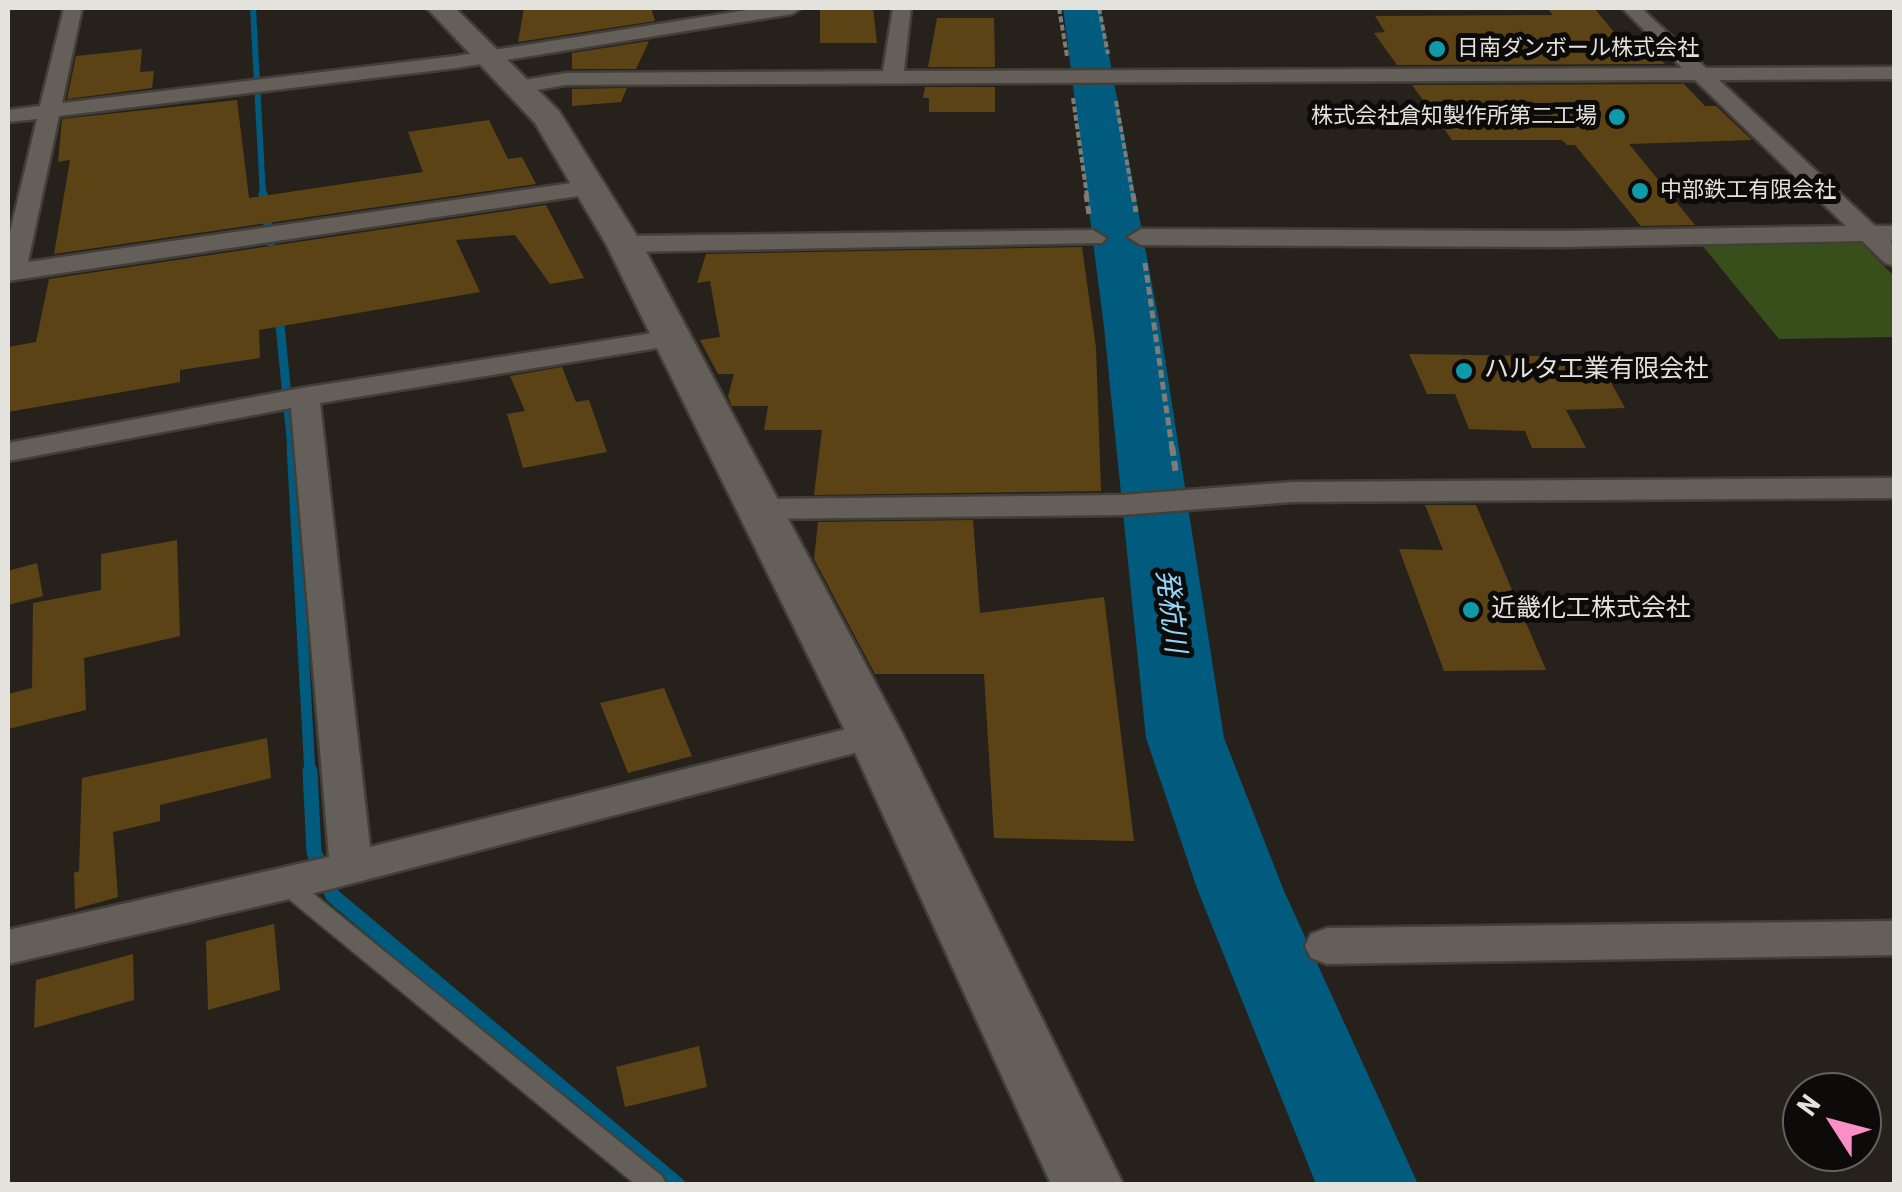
<!DOCTYPE html>
<meta charset="utf-8">
<style>
body{margin:0}
#map{position:relative;width:1902px;height:1192px;overflow:hidden;background:#26221b;font-family:"Roboto Condensed",sans-serif}
canvas{display:block}
.frame{position:absolute;inset:0;border:10px solid #e4e2dd;pointer-events:none}
.north{position:absolute;left:1782px;top:1072px;width:100px;height:100px;box-sizing:border-box;background:#0d0b09;border:2px solid #63615e;border-radius:50%;rotate:306deg;font-size:28px;font-weight:700;line-height:40px;text-align:center;color:#e4e2dd}
.north::after{content:'';display:block;margin:auto;width:35px;height:45px;background:#fa8fc7;clip-path:polygon(50% 0,100% 100%,50% 72%,0 100%)}
</style>
<div id="map">
<canvas width="1902" height="1192"></canvas>
<div class="frame"></div>
<div class="north">N</div>
</div>
<script>
const g = document.querySelector('canvas').getContext('2d');
g.lineJoin = 'round';
function paint(path, color) {
  g.fillStyle = color;
  g.fill(path, 'evenodd');
}
function shape(rows) {
  const path = new Path2D();
  for (const r of rows) {
    path.moveTo(r[0], r[1]);
    for (let i = 2; i < r.length; i += 2) path.lineTo(r[i], r[i + 1]);
  }
  return path;
}
function trace(path, color, width, dash) {
  g.strokeStyle = color;
  g.lineWidth = width;
  g.lineCap = dash ? 'butt' : 'round';
  g.setLineDash(dash || []);
  g.stroke(path);
}
function label(font, color, halo, rows, align = 'center') {
  g.font = font + ' "Roboto Condensed","Noto Sans JP",sans-serif';
  g.lineWidth = 10;
  g.setLineDash([]);
  g.textBaseline = 'middle';
  g.strokeStyle = halo;
  g.fillStyle = color;
  for (const [text, x, y, turn = 0] of rows) {
    g.save();
    g.translate(x, y);
    g.rotate((+turn || 0) * Math.PI / 180);
    g.textAlign = isNaN(turn) ? turn : align;
    if (halo) g.strokeText(text, 0, 0);
    g.fillText(text, 0, 0);
    g.restore();
  }
}
const green = shape([
 [1859,241,1894,276,1894,337,1779,339,1701,244]
]);
const streamFar3 = shape([
 [253,8,263,196]
]);
const streamFar2 = shape([
 [263,194,271,242],
 [279,315,292,448]
]);
const streamFar1 = shape([
 [292,446,310,774]
]);
const stream = shape([
 [310,771,314,852,333,896,677,1184]
]);
const river = shape([
 [1063,8,1100,8,1160,327,1224,738,1284,891,1418,1184,1316,1184,1198,891,1146,738,1104,327,1063,8]
]);
const building = shape([
 [524,8,651,8,655,21,518,42],
 [820,8,873,8,877,43,820,43],
 [1547,8,1594,8,1619,38,1640,38,1665,64,1397,65,1374,33,1385,32,1375,16,1553,15],
 [937,18,994,18,995,67,928,67],
 [649,41,636,69,572,69,572,53],
 [142,49,140,72,154,71,152,88,67,99,76,56],
 [1684,84,1705,106,1716,106,1752,140,1629,144,1695,225,1641,226,1575,145,1567,145,1562,140,1452,140,1412,85],
 [925,87,995,87,995,112,929,112,929,98,923,98],
 [627,88,621,102,572,106,572,89],
 [237,100,249,198,423,172,408,132,489,120,508,159,522,157,536,184,54,254,70,160,58,162,62,119],
 [546,205,584,278,550,284,515,235,456,240,480,292,259,330,260,358,180,370,180,382,8,412,8,347,36,342,49,279],
 [1082,247,1096,348,1101,491,814,495,822,430,764,430,768,406,732,406,728,397,734,374,718,374,700,340,720,337,710,281,697,283,706,254],
 [1409,354,1597,357,1625,408,1566,410,1586,448,1532,448,1525,431,1469,429,1455,394,1427,394],
 [562,367,576,402,589,400,607,452,523,468,507,414,525,411,510,376],
 [1425,505,1476,505,1546,670,1444,671,1399,549,1443,550],
 [973,520,980,613,1104,597,1134,841,994,838,984,674,875,674,814,559,818,522],
 [177,540,180,636,84,658,86,710,8,729,8,694,32,688,33,603,101,590,101,554],
 [37,563,43,596,8,605,8,571],
 [664,688,692,756,628,773,600,703],
 [267,738,271,778,160,805,160,821,113,832,118,897,75,909,74,873,79,871,82,778],
 [274,924,280,990,208,1010,206,941],
 [133,954,134,1000,34,1028,36,980],
 [699,1046,707,1087,625,1107,616,1067]
]);
const pathFar2 = shape([
 [1059,8,1067,56],
 [1099,8,1108,54],
 [1073,98,1087,196],
 [1116,101,1133,196]
]);
const pathFar1 = shape([
 [1086,194,1089,214],
 [1133,194,1136,212],
 [1145,263,1172,448]
]);
const path = shape([
 [1172,446,1176,474]
]);
const lane = shape([
 [286,876,294,878,662,1176,666,1184,635,1184,278,890,275,884,278,878,286,876]
]);
const street = shape([
 [64,8,82,8,62,103,456,56,760,8,801,8,792,14,456,68,59,116,28,262,592,180,604,187,592,194,8,281,8,241,37,119,8,122,8,110,40,106,64,8],
 [893,8,911,8,904,71,1682,68,1622,8,1641,8,1706,68,1894,67,1894,79,1719,80,1875,226,1894,226,1894,240,1890,241,1894,245,1894,266,1885,263,1862,241,1561,247,1141,245,1128,237,1141,229,1561,231,1846,226,1695,80,566,85,519,93,509,87,519,81,566,73,883,71,893,8],
 [1093,230,1106,238,1102,243,624,252,611,244,624,236,1093,230],
 [672,330,686,338,682,344,320,403,370,847,875,722,889,726,894,735,889,744,311,894,8,964,8,930,329,857,291,408,8,461,8,443,302,388,672,330],
 [1894,478,1894,498,1292,502,1122,515,759,519,747,516,743,509,747,502,759,499,1122,495,1292,482,1894,478],
 [1894,921,1894,955,1327,964,1311,958,1305,946,1311,934,1327,928,1894,921]
]);
const secondary = shape([
 [427,8,455,8,559,111,642,244,903,735,1123,1184,1051,1184,847,735,606,244,535,123,427,8]
]);
const markers = [
 [1437,49,10,"#0f9aa8"],
 [1617,117,10,"#0f9aa8"],
 [1640,191,10,"#0f9aa8"],
 [1464,371,10,"#0f9aa8"],
 [1471,610,10,"#0f9aa8"]
];
const farPoinames = [
 ["日南ダンボール株式会社",1457,49],
 ["株式会社倉知製作所第二工場",1597,117,"right"],
 ["中部鉄工有限会社",1660,191]
];
const poiNames = [
 ["ハルタ工業有限会社",1484,371],
 ["近畿化工株式会社",1491,610]
];
const waterNames = [
 ["発杭川",1169,611,83]
];
paint(green, '#384f1c');
trace(streamFar3, '#015b7f', 6);
trace(streamFar2, '#015b7f', 9);
trace(streamFar1, '#015b7f', 11);
trace(stream, '#015b7f', 15);
paint(river, '#015b7f');
paint(building, '#5c4316');
trace(lane, '#423f3a', 4);
trace(street, '#423f3a', 5);
trace(secondary, '#423f3a', 5);
trace(pathFar2, '#7f7c76', 4, [6, 2.5]);
trace(pathFar1, '#7f7c76', 5, [8, 4]);
trace(path, '#7f7c76', 6, [10, 5]);
paint(lane, '#645f58');
paint(street, '#645f58');
paint(secondary, '#645f58');
for (const [x, y, r, color] of markers) {
  const dot = new Path2D();
  dot.arc(x, y, r, 0, 2 * Math.PI);
  g.fillStyle = color;
  g.fill(dot);
  trace(dot, '#0d0b09', 4);
}
label('22px', '#e4e2dd', '#0d0b09', farPoinames, 'left');
label('25px', '#e4e2dd', '#0d0b09', poiNames, 'left');
label('italic 28px', '#92d7fe', '#0d0b09', waterNames);
</script>
